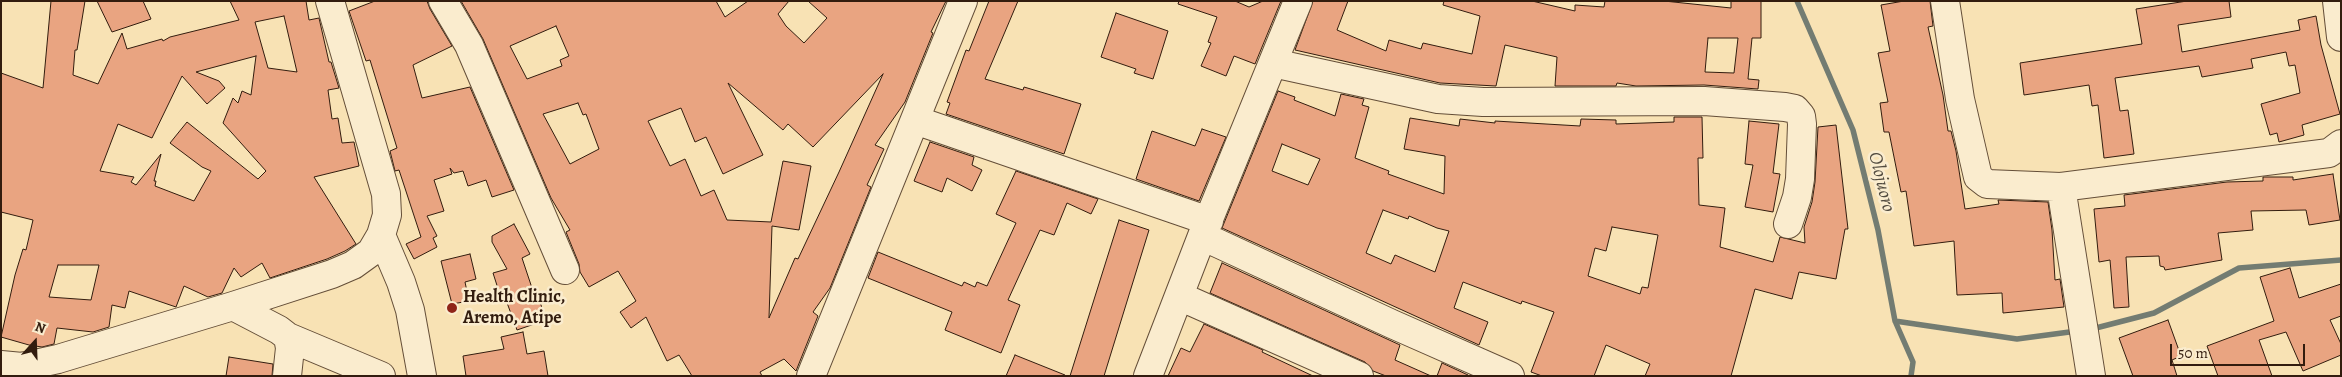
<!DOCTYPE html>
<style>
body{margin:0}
#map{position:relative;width:2342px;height:377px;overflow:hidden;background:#f8e2b4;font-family:Alegreya,serif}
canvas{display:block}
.frame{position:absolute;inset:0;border:2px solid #321c0e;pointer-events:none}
.north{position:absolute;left:10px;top:317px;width:50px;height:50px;-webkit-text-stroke:4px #faecce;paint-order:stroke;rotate:20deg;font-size:14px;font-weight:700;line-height:20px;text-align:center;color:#321c0e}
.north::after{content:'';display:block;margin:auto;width:18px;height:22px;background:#321c0e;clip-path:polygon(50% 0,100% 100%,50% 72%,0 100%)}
.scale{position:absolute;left:2170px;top:344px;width:135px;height:22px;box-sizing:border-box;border:2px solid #321c0e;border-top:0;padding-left:6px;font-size:15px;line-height:18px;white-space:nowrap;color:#321c0e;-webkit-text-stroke:4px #faecce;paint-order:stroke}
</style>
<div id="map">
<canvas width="2342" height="377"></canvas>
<div class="frame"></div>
<div class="north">N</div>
<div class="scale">50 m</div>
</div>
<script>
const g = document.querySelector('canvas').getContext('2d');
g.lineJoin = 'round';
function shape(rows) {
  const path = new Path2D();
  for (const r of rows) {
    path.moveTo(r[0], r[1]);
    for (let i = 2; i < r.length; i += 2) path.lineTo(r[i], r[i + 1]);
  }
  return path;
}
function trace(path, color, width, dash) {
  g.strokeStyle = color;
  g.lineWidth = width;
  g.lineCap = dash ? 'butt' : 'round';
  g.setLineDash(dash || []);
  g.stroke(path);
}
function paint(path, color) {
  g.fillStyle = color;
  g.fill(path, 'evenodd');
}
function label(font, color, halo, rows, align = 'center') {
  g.font = font + ' Alegreya,serif';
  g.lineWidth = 5;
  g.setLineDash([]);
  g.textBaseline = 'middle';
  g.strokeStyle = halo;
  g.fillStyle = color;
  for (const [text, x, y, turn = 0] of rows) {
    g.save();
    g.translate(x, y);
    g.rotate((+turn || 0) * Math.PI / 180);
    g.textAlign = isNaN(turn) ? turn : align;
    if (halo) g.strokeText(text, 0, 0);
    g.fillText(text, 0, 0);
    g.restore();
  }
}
const stream = shape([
 [1797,1,1853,130,1878,230,1895,321,1913,362,1911,376],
 [1895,321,2017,339,2077,331],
 [2092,329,2154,313,2239,268,2341,260]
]);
const building = shape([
 [51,1,85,1,77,50,75,50,73,75,98,84,122,33,127,49,162,39,163,41,170,37,239,20,230,1,306,1,309,20,319,18,329,62,331,62,339,88,328,90,332,119,338,118,342,143,354,142,359,166,314,177,356,244,345,251,327,259,270,278,262,263,241,277,234,268,222,293,208,297,184,286,176,307,129,291,125,308,112,305,109,327,93,332,57,328,54,344,42,347,29,345,1,337,15,275,23,249,26,250,33,220,1,212,1,73,43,88,51,1],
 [284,16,297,72,268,68,255,22,284,16],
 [256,56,251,95,242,91,238,103,233,98,223,123,266,171,258,179,187,122,170,143,202,167,211,171,194,201,155,186,156,181,154,181,161,154,136,185,131,182,134,177,100,171,118,124,152,138,182,76,207,104,225,88,219,81,196,72,256,56],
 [58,265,99,265,91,300,49,297,58,265],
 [97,1,143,1,151,19,112,32,97,1],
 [375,1,427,1,430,9,452,46,413,65,422,98,470,87,514,190,492,197,486,180,468,186,463,171,454,173,450,168,452,174,434,180,444,211,427,216,437,236,433,238,437,247,414,259,406,244,421,237,399,170,395,171,390,151,397,148,370,60,366,61,349,11,375,1],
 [461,1,716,1,725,17,748,1,789,1,778,14,786,26,804,43,827,18,808,1,946,1,931,32,933,33,905,102,875,145,884,149,867,185,871,187,830,288,813,312,818,316,796,371,784,359,760,372,762,376,692,376,679,355,667,361,646,317,631,328,620,312,636,301,618,271,589,287,580,272,579,264,566,232,570,230,551,198,483,39,461,1],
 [556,26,569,56,560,60,562,66,527,79,510,46,556,26],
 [883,74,839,172,798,259,795,258,769,318,772,226,799,230,811,166,783,161,771,222,727,220,714,190,701,196,685,159,670,166,648,121,681,108,695,142,706,137,723,174,763,155,728,83,783,130,788,124,813,147,883,74],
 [578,103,583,115,586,114,599,149,570,164,543,114,578,103],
 [989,1,1018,1,985,79,1023,90,1024,87,1081,104,1064,154,946,114,950,103,947,102,966,50,969,51,989,1],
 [1179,1,1235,1,1249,7,1263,1,1281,1,1255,64,1234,56,1226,76,1201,66,1211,43,1208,42,1217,17,1178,4,1179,1],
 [1313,1,1348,1,1337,30,1386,51,1389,40,1421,49,1423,43,1472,54,1480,16,1443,5,1444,1,1532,1,1575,11,1575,5,1604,7,1605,1,1664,1,1731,8,1731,1,1761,1,1761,38,1752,38,1748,79,1759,80,1758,89,1704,85,1636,86,1617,83,1616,86,1555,86,1557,57,1505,45,1496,86,1440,83,1295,50,1313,1],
 [1708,38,1738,38,1734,73,1705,72,1708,38],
 [1904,1,1930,1,1933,26,1928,27,1943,95,1948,131,1951,131,1956,151,1965,209,1999,204,1998,200,2048,202,2052,230,2055,280,2060,279,2064,307,2003,313,2002,293,1957,295,1954,241,1914,246,1906,191,1901,192,1889,132,1884,132,1880,103,1888,102,1878,53,1890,51,1881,5,1904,1],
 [2187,1,2229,1,2231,17,2178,25,2182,52,2300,30,2298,20,2316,16,2321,45,2340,114,2302,125,2304,135,2279,142,2277,133,2270,135,2261,104,2300,93,2295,65,2289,66,2286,52,2251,59,2253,68,2202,77,2199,66,2115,78,2120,111,2128,110,2134,154,2104,158,2098,105,2092,106,2089,85,2024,95,2020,63,2142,44,2136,9,2187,1],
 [1116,13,1168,31,1153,79,1134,73,1136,69,1101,57,1116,13],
 [1278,91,1295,97,1294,100,1335,116,1341,94,1364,99,1362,105,1369,107,1355,158,1389,171,1388,174,1444,194,1445,156,1404,149,1410,118,1459,126,1460,119,1495,123,1495,121,1580,126,1581,119,1616,120,1616,124,1674,122,1674,117,1702,117,1703,158,1698,158,1699,205,1725,208,1720,247,1773,262,1780,237,1805,243,1804,227,1812,202,1815,182,1818,127,1836,125,1848,229,1845,229,1836,279,1799,272,1792,299,1755,289,1731,376,1645,376,1650,364,1606,345,1594,376,1542,376,1531,372,1554,312,1522,301,1521,304,1463,282,1454,308,1488,322,1479,345,1222,228,1278,91],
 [1282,144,1320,159,1308,185,1272,171,1282,144],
 [1383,210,1408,219,1409,216,1437,228,1449,231,1435,272,1395,255,1391,264,1366,253,1383,210],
 [1612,227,1658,235,1648,288,1642,287,1640,294,1588,276,1595,248,1606,251,1612,227],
 [1749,121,1779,124,1773,173,1780,174,1773,212,1745,207,1753,165,1745,164,1749,121],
 [1202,129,1226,137,1199,201,1136,179,1152,131,1195,146,1202,129],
 [930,142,974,157,972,165,982,170,972,191,947,178,942,192,914,181,930,142],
 [1016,171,1098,199,1091,214,1067,203,1054,235,1040,230,1008,300,1020,305,1001,353,945,330,952,312,868,278,878,252,962,286,964,282,975,287,977,282,987,286,1016,223,996,214,1016,171],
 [2333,174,2340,220,2309,225,2306,210,2251,211,2253,230,2218,233,2222,260,2165,270,2164,267,2160,266,2159,256,2126,257,2129,307,2114,308,2110,260,2099,262,2094,209,2125,206,2124,195,2227,182,2263,181,2263,177,2293,177,2293,180,2333,174],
 [1119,220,1149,230,1104,376,1070,376,1119,220],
 [514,224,530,254,522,258,534,294,537,293,546,320,517,330,506,300,502,301,493,273,507,269,492,242,492,236,514,224],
 [470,254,476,279,465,282,469,301,452,304,441,261,470,254],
 [1222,263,1400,345,1395,360,1431,376,1386,376,1373,371,1365,362,1210,293,1222,263],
 [2290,268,2299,298,2341,284,2341,316,2330,320,2341,344,2341,355,2303,371,2286,332,2259,340,2272,376,2218,376,2207,346,2274,321,2260,277,2290,268],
 [2168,320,2181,356,2172,360,2177,376,2133,376,2119,338,2168,320],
 [1204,324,1263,350,1262,352,1313,376,1168,376,1181,348,1190,352,1204,324],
 [523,332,527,354,544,351,548,376,466,376,463,356,504,349,501,337,523,332],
 [1015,355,1065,375,1065,376,1006,376,1015,355],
 [229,357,273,364,272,376,226,376,229,357],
 [1442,363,1468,375,1468,376,1437,376,1442,363]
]);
const minor = shape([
 [443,1,469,45,565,270],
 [1945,1,1960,99,1978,177,1987,184,2061,187,2329,153,2341,144],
 [2337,1,2341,37],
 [1273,63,1438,99,1483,102,1704,101,1785,107,1795,109,1801,116,1802,124,1800,179,1797,197,1788,224],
 [915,120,1209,221],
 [2061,187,2091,376],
 [381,235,401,282,410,310,422,376],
 [1202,236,1392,324,1510,376],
 [1179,296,1359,376],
 [233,306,279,330,288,337,290,348,287,376],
 [288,337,381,376],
 [1,365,22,367,58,359,233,306,332,274,353,265,371,252,381,235,387,215,386,194,330,1],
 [811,376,963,1],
 [1148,376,1202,236,1298,1]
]);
const markers = [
 [452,308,6,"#8f2418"]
];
const poiNames = [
 ["Health Clinic,",463,298],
 ["Aremo, Atipe",463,319]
];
const waterNames = [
 ["Olojuoro",1881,182,76]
];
trace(stream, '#737c72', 5.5);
paint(building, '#e9a481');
trace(building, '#321c0e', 1);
trace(minor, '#644e38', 30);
trace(minor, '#faecce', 28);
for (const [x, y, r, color] of markers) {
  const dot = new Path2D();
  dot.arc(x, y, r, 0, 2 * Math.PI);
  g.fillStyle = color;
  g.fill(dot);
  trace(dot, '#faecce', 2);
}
label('bold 18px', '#321c0e', '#faecce', poiNames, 'left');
label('italic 19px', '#534c40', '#faecce', waterNames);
</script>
